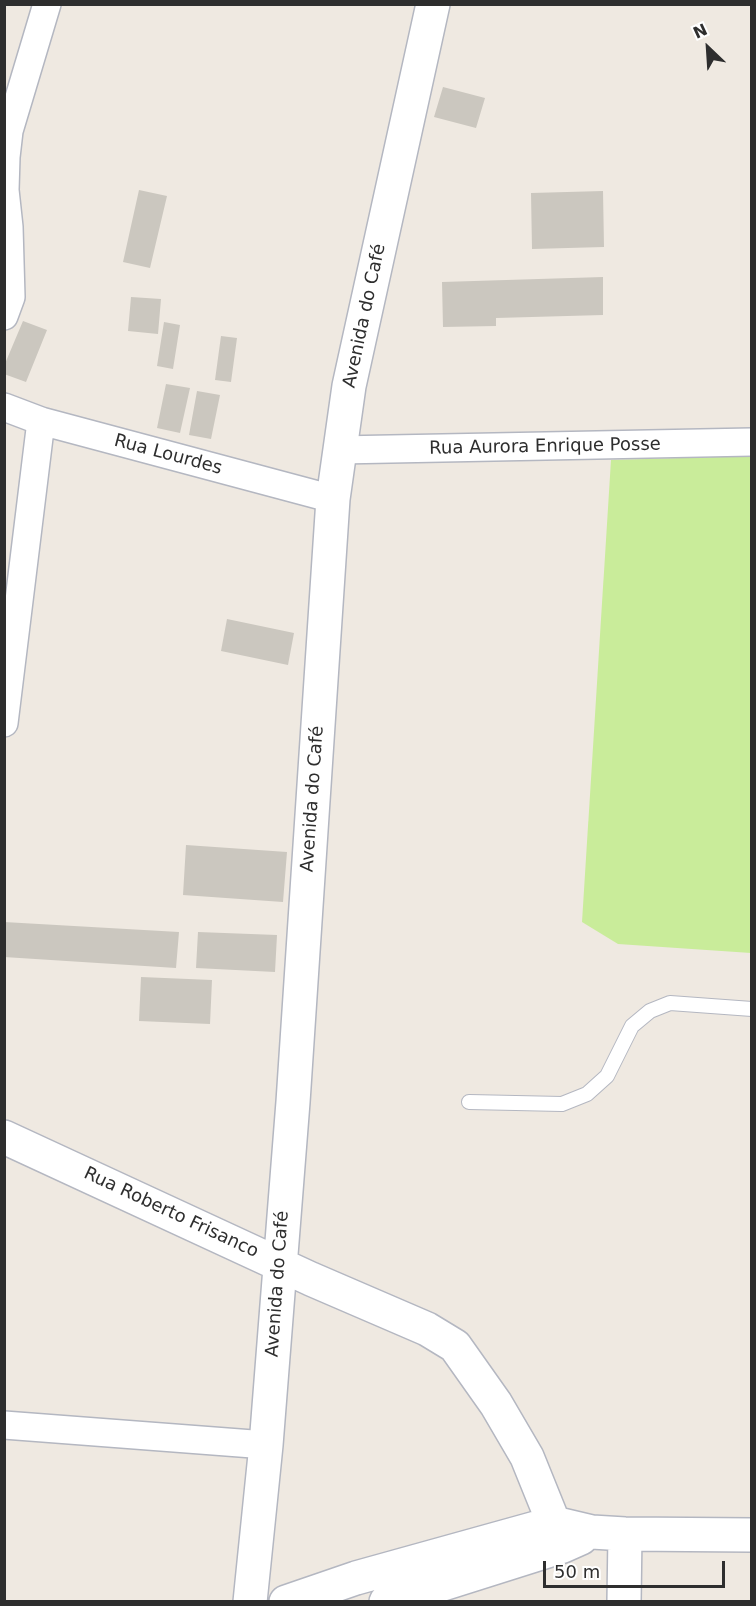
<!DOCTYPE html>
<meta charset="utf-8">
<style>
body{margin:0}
#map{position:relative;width:756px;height:1606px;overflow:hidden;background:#efe9e1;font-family:"DejaVu Sans",sans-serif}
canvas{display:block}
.frame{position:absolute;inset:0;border:6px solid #2e2e2e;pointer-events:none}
.north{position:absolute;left:678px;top:18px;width:60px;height:60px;-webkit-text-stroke:4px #fff;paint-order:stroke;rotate:335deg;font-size:16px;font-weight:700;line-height:24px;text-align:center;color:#2e2e2e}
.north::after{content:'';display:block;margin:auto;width:21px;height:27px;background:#2e2e2e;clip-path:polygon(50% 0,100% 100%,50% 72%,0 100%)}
.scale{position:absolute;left:543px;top:1561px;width:182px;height:27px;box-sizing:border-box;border:3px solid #2e2e2e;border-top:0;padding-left:8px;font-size:18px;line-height:21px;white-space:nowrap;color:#2e2e2e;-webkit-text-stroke:4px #fff;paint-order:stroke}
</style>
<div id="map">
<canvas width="756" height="1606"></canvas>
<div class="frame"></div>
<div class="north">N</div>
<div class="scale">50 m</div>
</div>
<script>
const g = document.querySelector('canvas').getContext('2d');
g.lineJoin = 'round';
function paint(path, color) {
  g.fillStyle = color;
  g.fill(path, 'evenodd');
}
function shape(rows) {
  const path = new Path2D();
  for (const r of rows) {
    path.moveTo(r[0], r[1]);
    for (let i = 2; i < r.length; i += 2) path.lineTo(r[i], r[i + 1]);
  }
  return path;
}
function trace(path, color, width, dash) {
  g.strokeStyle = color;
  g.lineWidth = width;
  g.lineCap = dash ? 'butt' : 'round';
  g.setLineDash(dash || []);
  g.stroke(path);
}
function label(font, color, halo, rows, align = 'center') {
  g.font = font + ' "DejaVu Sans",sans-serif';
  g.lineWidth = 4.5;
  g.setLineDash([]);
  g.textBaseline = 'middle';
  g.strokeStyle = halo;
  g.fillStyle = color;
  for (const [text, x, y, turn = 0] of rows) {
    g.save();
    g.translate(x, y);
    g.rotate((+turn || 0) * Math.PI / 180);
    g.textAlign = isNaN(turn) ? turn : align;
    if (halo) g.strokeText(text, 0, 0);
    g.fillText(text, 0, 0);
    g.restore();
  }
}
const pitch = shape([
 [751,456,751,953,618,944,582,922,611,460]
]);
const building = shape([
 [443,87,485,98,476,128,434,117],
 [139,190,167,196,150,268,123,262],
 [603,191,604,247,532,249,531,193],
 [603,277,603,315,496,318,496,326,443,327,442,282],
 [131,297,161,299,158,334,128,331],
 [23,321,47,330,26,382,4,374,4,366],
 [164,322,180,325,173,369,157,366],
 [221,336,237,338,231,382,215,380],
 [166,384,190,388,180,433,157,428],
 [197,391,220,395,211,439,189,435],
 [227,619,294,633,288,665,221,651],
 [186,845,287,852,283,902,183,895],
 [4,922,179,932,176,968,4,957],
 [198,932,277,935,275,972,196,968],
 [141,977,212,980,210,1024,139,1021]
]);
const lane = shape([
 [469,1102,562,1104,587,1094,607,1076,632,1026,650,1011,670,1003,752,1009]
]);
const street = shape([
 [4,316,11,297,9,227,5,190,6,157,9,131,47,4],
 [4,407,41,421,333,499],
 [339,450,752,442],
 [4,723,41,421],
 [4,1425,266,1445]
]);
const secondary = shape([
 [4,1137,311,1279,427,1329,455,1346,496,1404,527,1457,563,1546],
 [250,1602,266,1445,293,1102,333,499,349,386,433,4],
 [286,1602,356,1578,554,1523,592,1532,625,1534,752,1535],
 [386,1602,563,1546,581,1538],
 [624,1602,625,1534]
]);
const streetNames = [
 ["Avenida do Café",365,316,-78],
 ["Rua Aurora Enrique Posse",545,447,-1],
 ["Rua Lourdes",168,455,15],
 ["Avenida do Café",313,799,-86],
 ["Rua Roberto Frisanco",171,1213,25],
 ["Avenida do Café",278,1284,-86]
];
paint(pitch, '#c9ec9a');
paint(building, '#cbc7bf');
trace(lane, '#b4b7c1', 16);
trace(street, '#b4b7c1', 30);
trace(secondary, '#b4b7c1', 36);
trace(lane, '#fff', 14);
trace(street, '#fff', 27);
trace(secondary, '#fff', 33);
label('18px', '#2e2e2e', '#fff', streetNames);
</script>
